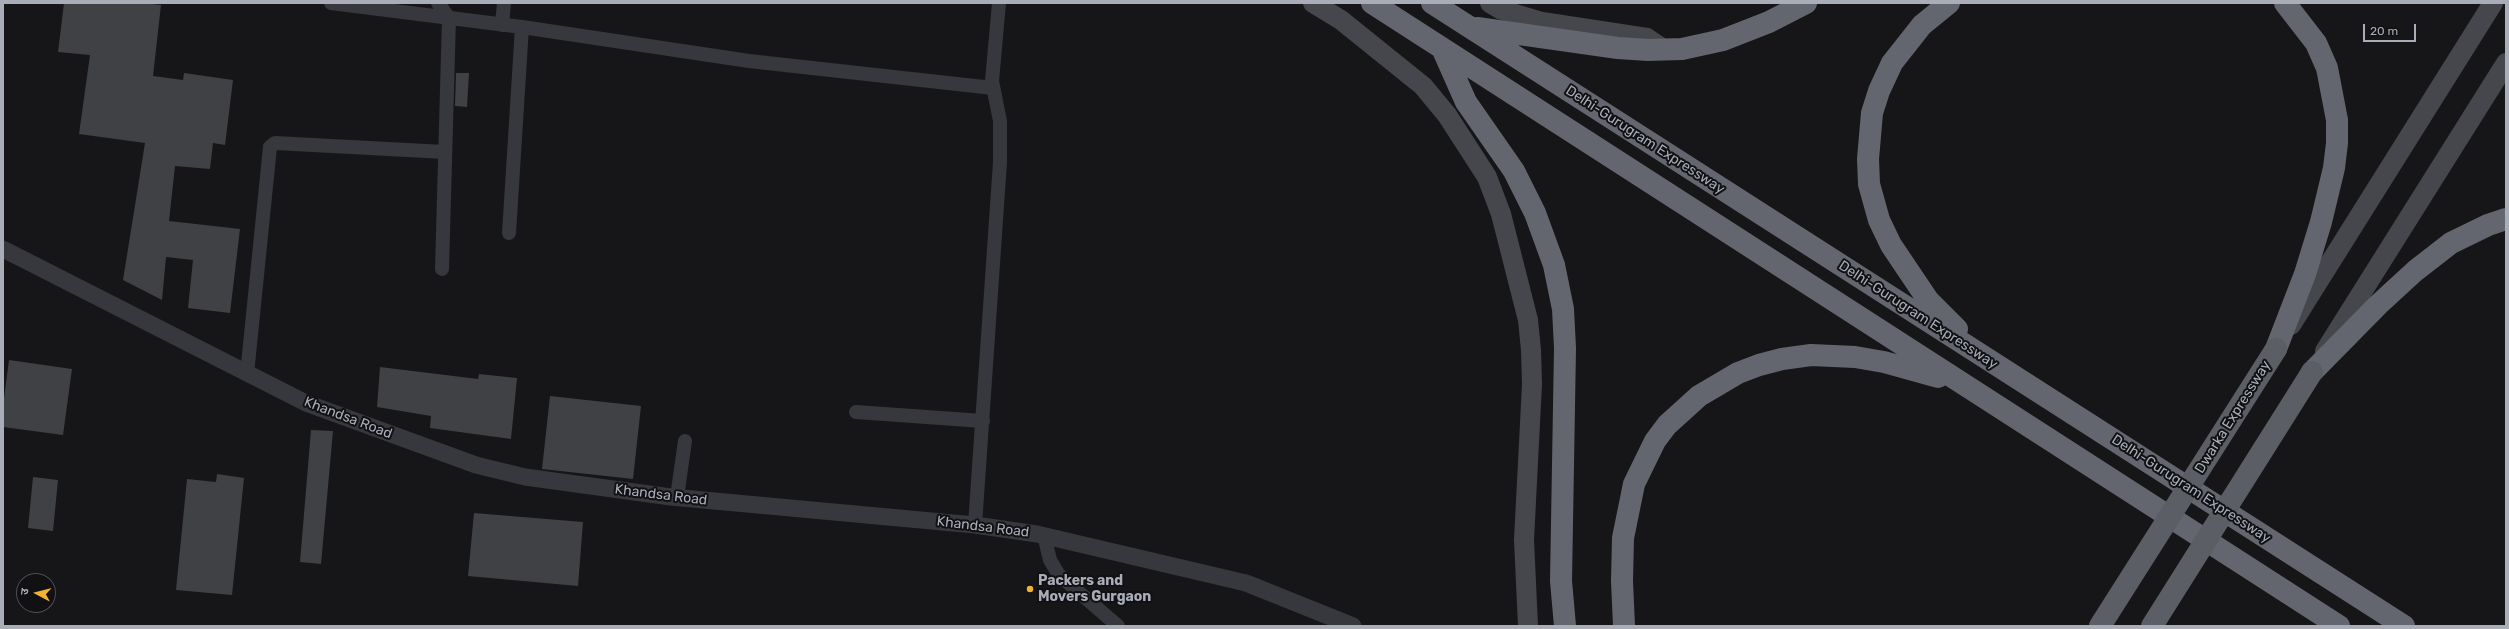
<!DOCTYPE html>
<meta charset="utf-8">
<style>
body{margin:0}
#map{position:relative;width:2509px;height:629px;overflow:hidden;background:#161618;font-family:Rubik,"Noto Sans Devanagari",sans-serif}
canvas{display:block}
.frame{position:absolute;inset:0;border:4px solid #a8adb8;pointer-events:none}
.north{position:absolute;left:16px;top:573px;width:40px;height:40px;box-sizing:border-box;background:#111113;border:1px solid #4d4f55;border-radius:50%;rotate:277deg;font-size:11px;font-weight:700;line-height:16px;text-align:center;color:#a8adb8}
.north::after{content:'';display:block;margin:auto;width:14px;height:18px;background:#f2b134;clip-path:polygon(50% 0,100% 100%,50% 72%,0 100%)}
.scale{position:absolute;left:2363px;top:24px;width:53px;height:18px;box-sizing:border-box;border:2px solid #a8adb8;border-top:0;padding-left:5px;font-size:12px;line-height:14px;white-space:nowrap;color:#a8adb8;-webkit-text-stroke:3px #111113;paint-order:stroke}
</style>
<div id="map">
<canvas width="2509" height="629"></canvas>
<div class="frame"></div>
<div class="north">उ</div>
<div class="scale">20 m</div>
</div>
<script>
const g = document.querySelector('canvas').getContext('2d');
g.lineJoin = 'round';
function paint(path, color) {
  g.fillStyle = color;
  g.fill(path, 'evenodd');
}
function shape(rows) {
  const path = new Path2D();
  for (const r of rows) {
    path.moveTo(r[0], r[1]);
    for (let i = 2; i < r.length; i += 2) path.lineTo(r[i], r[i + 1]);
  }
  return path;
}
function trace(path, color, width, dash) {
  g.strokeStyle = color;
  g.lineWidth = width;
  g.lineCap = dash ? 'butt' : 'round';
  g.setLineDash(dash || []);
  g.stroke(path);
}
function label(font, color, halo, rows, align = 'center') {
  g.font = font + ' Rubik,sans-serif';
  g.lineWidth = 4;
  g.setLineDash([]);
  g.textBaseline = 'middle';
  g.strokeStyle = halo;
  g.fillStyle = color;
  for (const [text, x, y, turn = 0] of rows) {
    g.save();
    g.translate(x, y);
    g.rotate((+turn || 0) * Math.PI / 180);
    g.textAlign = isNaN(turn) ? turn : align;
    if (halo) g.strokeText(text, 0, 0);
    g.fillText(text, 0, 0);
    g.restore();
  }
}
const building = shape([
 [64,3,143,3,161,5,153,76,183,80,184,73,233,80,225,145,213,143,210,169,175,166,169,221,240,229,230,313,188,308,193,260,166,257,162,300,123,280,145,143,79,134,90,55,58,52],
 [456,73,469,73,467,107,455,106],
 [9,360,72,369,63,435,3,427,3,406],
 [380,367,478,379,479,374,517,378,511,439,430,428,431,416,377,407],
 [550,396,641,406,633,479,542,469],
 [311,430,333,431,321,564,300,562],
 [217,474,244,478,232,595,176,590,187,479,216,482],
 [33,477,58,480,53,531,28,528],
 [474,513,583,522,578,586,468,576]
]);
const minor = shape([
 [331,3,522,27,749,61,993,88],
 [438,3,449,18,442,269],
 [502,25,504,3],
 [509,233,522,27],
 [247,374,270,147,275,143,445,152],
 [856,412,983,421],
 [677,497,685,441],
 [975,525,1000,162,1000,121,992,81,999,3],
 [1044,535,1050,560,1059,575,1118,626]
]);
const tertiary = shape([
 [3,249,306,403,476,465,525,477,671,497,975,525,1037,534,1246,583,1353,626]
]);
const secondary = shape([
 [1313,3,1341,20,1423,86,1447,115,1487,177,1501,214,1528,320,1531,350,1532,384,1524,540,1528,626],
 [1490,3,1502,10,1542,22,1647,38,1665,50],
 [2291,325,2493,3],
 [2325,351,2506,63]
]);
const motorway = shape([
 [1372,3,2339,626],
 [1432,3,2404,626],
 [1949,3,1922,25,1892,63,1879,91,1872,113,1868,159,1869,184,1879,220,1891,245,1928,300,1957,329],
 [1477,28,1618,48,1648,50,1682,49,1723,40,1769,22,1806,3],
 [1442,48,1466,102,1514,171,1535,213,1554,265,1563,309,1565,348,1561,581,1565,626],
 [2276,349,2305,274,2321,222,2334,168,2337,143,2337,120,2327,68,2316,43,2285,3],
 [2312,372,2378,305,2415,271,2451,243,2488,225,2506,219],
 [1624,626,1622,581,1623,538,1634,484,1655,441,1667,425,1699,396,1738,373,1759,365,1782,359,1811,355,1855,357,1884,362,1938,377]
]);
const trunkBridge = shape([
 [2100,626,2276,349],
 [2152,626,2312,372]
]);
const markers = [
 [1030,589,4,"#f2b134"]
];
const streetNames = [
 ["Delhi-Gurugram Expressway",1645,140,33],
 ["Delhi-Gurugram Expressway",1918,315,33],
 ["Dwarka Expressway",2233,417,-58],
 ["Khandsa Road",348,418,21],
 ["Delhi-Gurugram Expressway",2191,489,33],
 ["Khandsa Road",661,495,7],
 ["Khandsa Road",983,527,7]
];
const poiNames = [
 ["Packers and",1038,581],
 ["Movers Gurgaon",1038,597]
];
paint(building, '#404145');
trace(minor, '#37383d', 14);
trace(tertiary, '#37383d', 17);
trace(secondary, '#45474d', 20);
trace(motorway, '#63666e', 22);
trace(trunkBridge, '#5b5e65', 22);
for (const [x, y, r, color] of markers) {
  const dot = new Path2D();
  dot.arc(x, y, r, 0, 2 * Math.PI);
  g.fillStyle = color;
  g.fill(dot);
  trace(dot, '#111113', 1.5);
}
label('14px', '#a8adb8', '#111113', streetNames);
label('bold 14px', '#a8adb8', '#111113', poiNames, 'left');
</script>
